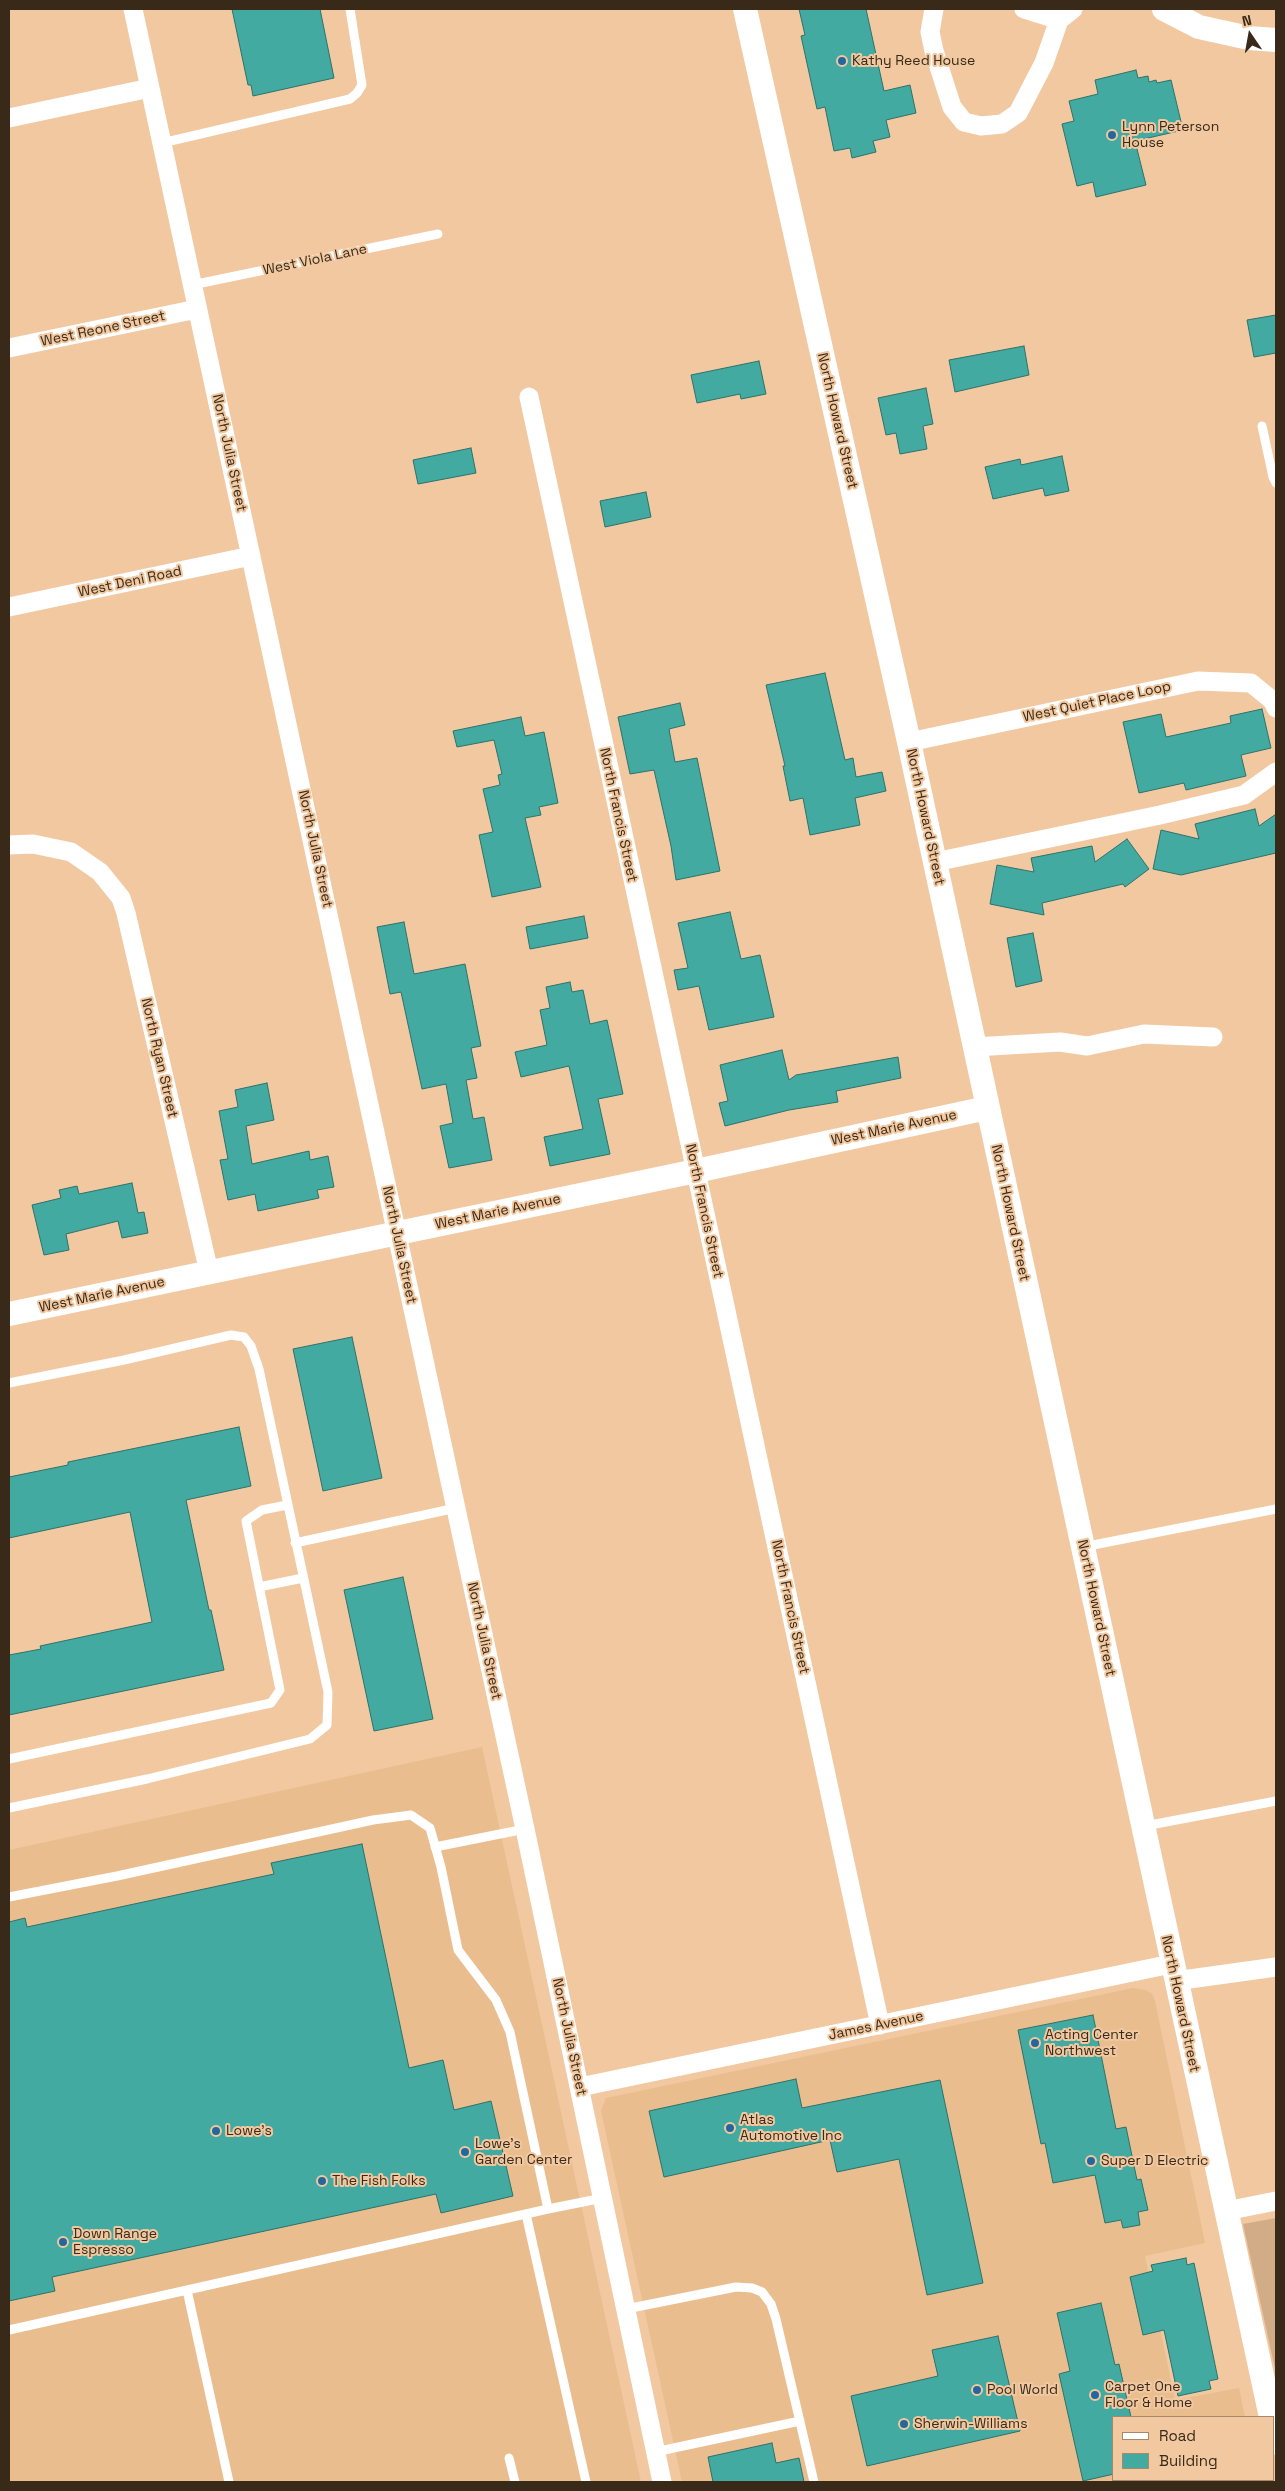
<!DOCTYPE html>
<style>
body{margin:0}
#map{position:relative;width:1285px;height:2491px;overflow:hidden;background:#f1c8a0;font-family:"Space Grotesk",sans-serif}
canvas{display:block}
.frame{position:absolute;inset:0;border:10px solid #382919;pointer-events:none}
.legend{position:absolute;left:1112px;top:2416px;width:162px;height:65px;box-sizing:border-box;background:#f1c8a0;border:1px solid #a7886a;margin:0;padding:6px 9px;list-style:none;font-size:15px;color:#382919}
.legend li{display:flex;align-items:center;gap:10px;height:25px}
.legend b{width:25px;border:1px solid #a7886a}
.north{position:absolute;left:1225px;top:10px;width:50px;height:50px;-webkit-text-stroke:4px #f1c8a0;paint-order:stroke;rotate:348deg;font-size:14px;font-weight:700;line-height:20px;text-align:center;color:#382919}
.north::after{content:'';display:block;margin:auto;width:18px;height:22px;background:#382919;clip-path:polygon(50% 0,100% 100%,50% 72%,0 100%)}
</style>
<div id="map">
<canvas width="1285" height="2491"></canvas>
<div class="frame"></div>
<ul class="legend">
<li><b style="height:6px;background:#fff"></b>Road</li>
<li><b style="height:14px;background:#42aaa0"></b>Building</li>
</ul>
<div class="north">N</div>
</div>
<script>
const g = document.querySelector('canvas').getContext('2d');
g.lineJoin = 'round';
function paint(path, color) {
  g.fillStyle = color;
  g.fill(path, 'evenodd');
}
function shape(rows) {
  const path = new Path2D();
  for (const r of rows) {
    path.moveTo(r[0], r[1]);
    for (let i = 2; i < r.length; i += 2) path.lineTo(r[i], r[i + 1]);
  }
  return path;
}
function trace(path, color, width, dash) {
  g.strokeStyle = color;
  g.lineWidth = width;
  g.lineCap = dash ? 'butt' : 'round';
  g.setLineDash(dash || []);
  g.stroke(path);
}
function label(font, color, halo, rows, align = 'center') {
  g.font = font + ' "Space Grotesk",sans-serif';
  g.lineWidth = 4;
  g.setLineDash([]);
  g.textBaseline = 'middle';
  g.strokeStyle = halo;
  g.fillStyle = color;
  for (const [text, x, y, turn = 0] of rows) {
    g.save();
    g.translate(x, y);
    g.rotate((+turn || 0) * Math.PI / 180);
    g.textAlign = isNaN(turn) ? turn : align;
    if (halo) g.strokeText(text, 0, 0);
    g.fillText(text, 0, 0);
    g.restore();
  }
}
const built = shape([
 [482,1747,641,2482,9,2482,9,1850],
 [1133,1988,1146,1990,1152,1994,1155,2001,1205,2243,1145,2256,1175,2400,1239,2388,1245,2417,1114,2417,1114,2480,1252,2480,1251,2482,682,2482,601,2111,606,2098]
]);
const green = shape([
 [1276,2218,1276,2373,1243,2224]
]);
const building = shape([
 [232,9,320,9,334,78,253,96,251,85,248,85,232,9],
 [799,9,866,9,884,91,910,85,916,113,886,120,890,137,873,141,876,152,852,158,850,148,834,151,825,107,817,109,801,36,805,35,799,9],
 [1136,70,1138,78,1148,76,1149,82,1156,80,1157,83,1171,80,1183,130,1135,141,1146,185,1096,197,1093,182,1077,186,1062,124,1074,121,1069,101,1098,94,1095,80,1136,70],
 [1276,315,1276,353,1254,357,1247,320,1276,315],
 [1024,346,1029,375,955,392,949,360,1024,346],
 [759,361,766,394,741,399,740,394,697,403,691,375,759,361],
 [926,388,933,424,923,426,927,449,900,454,896,433,886,435,878,398,926,388],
 [471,448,476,473,418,484,413,460,471,448],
 [1062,456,1069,491,1045,496,1043,488,993,499,985,467,1020,459,1021,465,1062,456],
 [646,492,651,517,605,527,600,501,646,492],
 [825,673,845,760,853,758,856,777,882,772,886,791,855,798,860,825,810,835,803,798,790,801,783,766,785,766,766,685,825,673],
 [680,703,685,725,669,729,675,762,697,758,720,871,676,880,671,846,654,770,630,774,618,717,680,703],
 [1262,709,1271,748,1241,755,1246,776,1186,790,1184,783,1139,793,1123,722,1161,714,1166,737,1231,723,1230,716,1262,709],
 [521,717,525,736,544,732,558,803,539,807,541,815,525,818,541,887,492,897,479,835,493,832,483,789,500,785,498,775,502,774,494,740,457,747,453,731,521,717],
 [1255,809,1259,826,1276,814,1276,853,1181,875,1153,869,1161,830,1199,839,1195,824,1255,809],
 [1127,839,1149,869,1125,887,1123,884,1042,903,1044,915,990,904,997,865,1034,872,1031,858,1092,846,1095,862,1127,839],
 [730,912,741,959,760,955,774,1017,709,1030,699,986,678,990,674,970,688,968,678,923,730,912],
 [584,916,588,938,530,949,526,927,584,916],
 [404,922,414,974,465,964,481,1046,471,1048,477,1078,466,1080,473,1119,484,1117,492,1160,449,1168,440,1126,453,1123,446,1084,422,1089,401,992,390,994,377,927,404,922],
 [1033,933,1042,981,1016,987,1007,938,1033,933],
 [570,982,572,992,583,990,590,1024,607,1020,623,1094,598,1099,610,1154,550,1166,544,1137,583,1129,569,1066,521,1077,515,1052,547,1045,540,1010,550,1008,546,987,570,982],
 [782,1050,789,1080,796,1075,898,1057,901,1078,836,1091,838,1102,789,1110,725,1126,719,1103,728,1101,720,1065,782,1050],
 [267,1083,274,1120,246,1126,252,1164,309,1151,310,1160,328,1156,334,1187,317,1190,319,1198,258,1211,255,1194,228,1200,220,1160,228,1159,219,1111,238,1107,235,1090,267,1083],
 [132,1183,138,1213,144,1212,148,1233,122,1238,118,1221,66,1234,69,1250,44,1255,32,1205,61,1198,59,1190,77,1186,79,1194,132,1183],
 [352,1337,382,1478,323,1491,293,1349,352,1337],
 [239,1427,251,1486,186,1500,209,1610,211,1610,224,1670,9,1715,9,1655,41,1649,40,1646,152,1622,130,1512,9,1538,9,1477,68,1465,68,1462,239,1427],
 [403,1577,433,1719,374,1731,344,1590,403,1577],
 [362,1844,409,2068,443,2060,454,2110,491,2101,513,2196,441,2213,436,2194,52,2277,55,2291,9,2301,9,1922,25,1918,27,1927,274,1874,271,1863,362,1844],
 [1093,2015,1116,2129,1126,2127,1137,2180,1141,2179,1148,2210,1138,2212,1140,2225,1123,2228,1121,2220,1105,2223,1095,2175,1053,2183,1045,2143,1041,2144,1018,2030,1093,2015],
 [796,2079,802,2108,940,2080,983,2283,927,2295,899,2159,837,2172,830,2140,664,2177,649,2111,796,2079],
 [1186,2258,1187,2265,1194,2263,1218,2379,1209,2381,1211,2389,1178,2396,1164,2330,1143,2335,1130,2277,1153,2271,1151,2265,1186,2258],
 [1101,2303,1115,2365,1119,2364,1131,2417,1114,2417,1114,2474,1083,2481,1059,2374,1070,2371,1057,2313,1101,2303],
 [998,2336,1020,2431,867,2466,851,2396,938,2376,932,2350,998,2336],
 [772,2443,776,2463,799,2458,804,2482,713,2482,708,2457,772,2443]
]);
const service = shape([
 [162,143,350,99,357,93,362,85,350,9],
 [192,285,438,234],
 [1262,426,1273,477,1276,483],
 [9,1383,124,1360,231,1335,244,1337,251,1346,259,1369,328,1692,327,1725,310,1739,147,1779,9,1808],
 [295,1543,456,1508],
 [1083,1547,1276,1509],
 [259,1587,303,1578],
 [9,1759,271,1703,280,1690,246,1521,262,1510,287,1505],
 [1145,1826,1276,1801],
 [435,1847,525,1829],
 [9,1897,117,1876,373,1820,411,1815,430,1828,441,1867,458,1950,496,2000,510,2032,548,2209,603,2198],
 [526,2214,586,2482],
 [187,2290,229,2482],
 [626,2309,736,2287,752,2288,762,2292,771,2304,776,2319,814,2482],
 [9,2330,548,2209],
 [655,2452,800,2421],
 [509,2458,515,2482]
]);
const minor = shape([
 [133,9,525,1829,662,2482],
 [934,9,930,32,934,51,952,107,964,122,981,126,1002,124,1018,113,1044,63,1059,20,1073,9],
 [1024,9,1059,20],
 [9,118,150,88],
 [9,348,197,309],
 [529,397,880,2025],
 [9,607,251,556],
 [909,742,1198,681,1251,683,1273,701,1276,708],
 [9,845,33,844,71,852,100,872,121,898,126,913,209,1272],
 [935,862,1160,815,1244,795,1276,772],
 [974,1047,1060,1042,1087,1046,1144,1034,1213,1037],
 [1175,1981,1276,1967],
 [580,2087,1171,1964],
 [1226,2211,1276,2201]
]);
const tertiary = shape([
 [745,9,909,742,1271,2417],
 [1164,9,1199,27,1249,38,1276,40],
 [9,1314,696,1171,987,1108],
 [1274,2432,1276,2443]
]);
const markers = [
 [842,61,5,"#23679c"],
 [1112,135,5,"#23679c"],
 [1035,2043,5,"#23679c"],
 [730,2128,5,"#23679c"],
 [216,2131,5,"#23679c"],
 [465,2152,5,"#23679c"],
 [1091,2161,5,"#23679c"],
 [322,2181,5,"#23679c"],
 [63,2242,5,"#23679c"],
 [977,2390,5,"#23679c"],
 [1095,2395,5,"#23679c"],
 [904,2424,5,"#23679c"]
];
const poiNames = [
 ["Kathy Reed House",852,61],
 ["Lynn Peterson",1122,127],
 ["House",1122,143],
 ["Acting Center",1045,2035],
 ["Northwest",1045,2051],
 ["Atlas",740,2120],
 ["Automotive Inc",740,2136],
 ["Lowe's",226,2131],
 ["Lowe's",475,2144],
 ["Garden Center",475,2160],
 ["Super D Electric",1101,2161],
 ["The Fish Folks",332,2181],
 ["Down Range",73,2234],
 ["Espresso",73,2250],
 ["Carpet One",1105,2387],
 ["Floor & Home",1105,2403],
 ["Pool World",987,2390],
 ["Sherwin-Williams",914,2424]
];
const streetNames = [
 ["West Viola Lane",315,260,-12],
 ["West Reone Street",103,329,-12],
 ["North Howard Street",837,421,77],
 ["North Julia Street",229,453,78],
 ["West Deni Road",130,582,-12],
 ["West Quiet Place Loop",1097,702,-12],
 ["North Francis Street",618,815,78],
 ["North Howard Street",925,817,78],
 ["North Julia Street",315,849,78],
 ["North Ryan Street",159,1058,77],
 ["West Marie Avenue",894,1128,-12],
 ["North Francis Street",704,1211,78],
 ["West Marie Avenue",498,1212,-12],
 ["North Howard Street",1010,1213,78],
 ["North Julia Street",399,1245,78],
 ["West Marie Avenue",102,1295,-12],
 ["North Francis Street",790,1607,78],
 ["North Howard Street",1096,1608,78],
 ["North Julia Street",484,1641,78],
 ["North Howard Street",1180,2004,78],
 ["James Avenue",876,2026,-12],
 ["North Julia Street",569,2037,78]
];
paint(built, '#eabd8e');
paint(green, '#d1ac86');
paint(building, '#42aaa0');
trace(building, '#2c726b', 1);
trace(service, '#fff', 9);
trace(minor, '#fff', 19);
trace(tertiary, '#fff', 24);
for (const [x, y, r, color] of markers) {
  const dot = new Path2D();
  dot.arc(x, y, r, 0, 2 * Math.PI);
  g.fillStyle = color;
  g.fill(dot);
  trace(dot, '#f1c8a0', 2);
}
label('14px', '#382919', '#f1c8a0', poiNames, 'left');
label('14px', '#382919', '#f1c8a0', streetNames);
</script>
